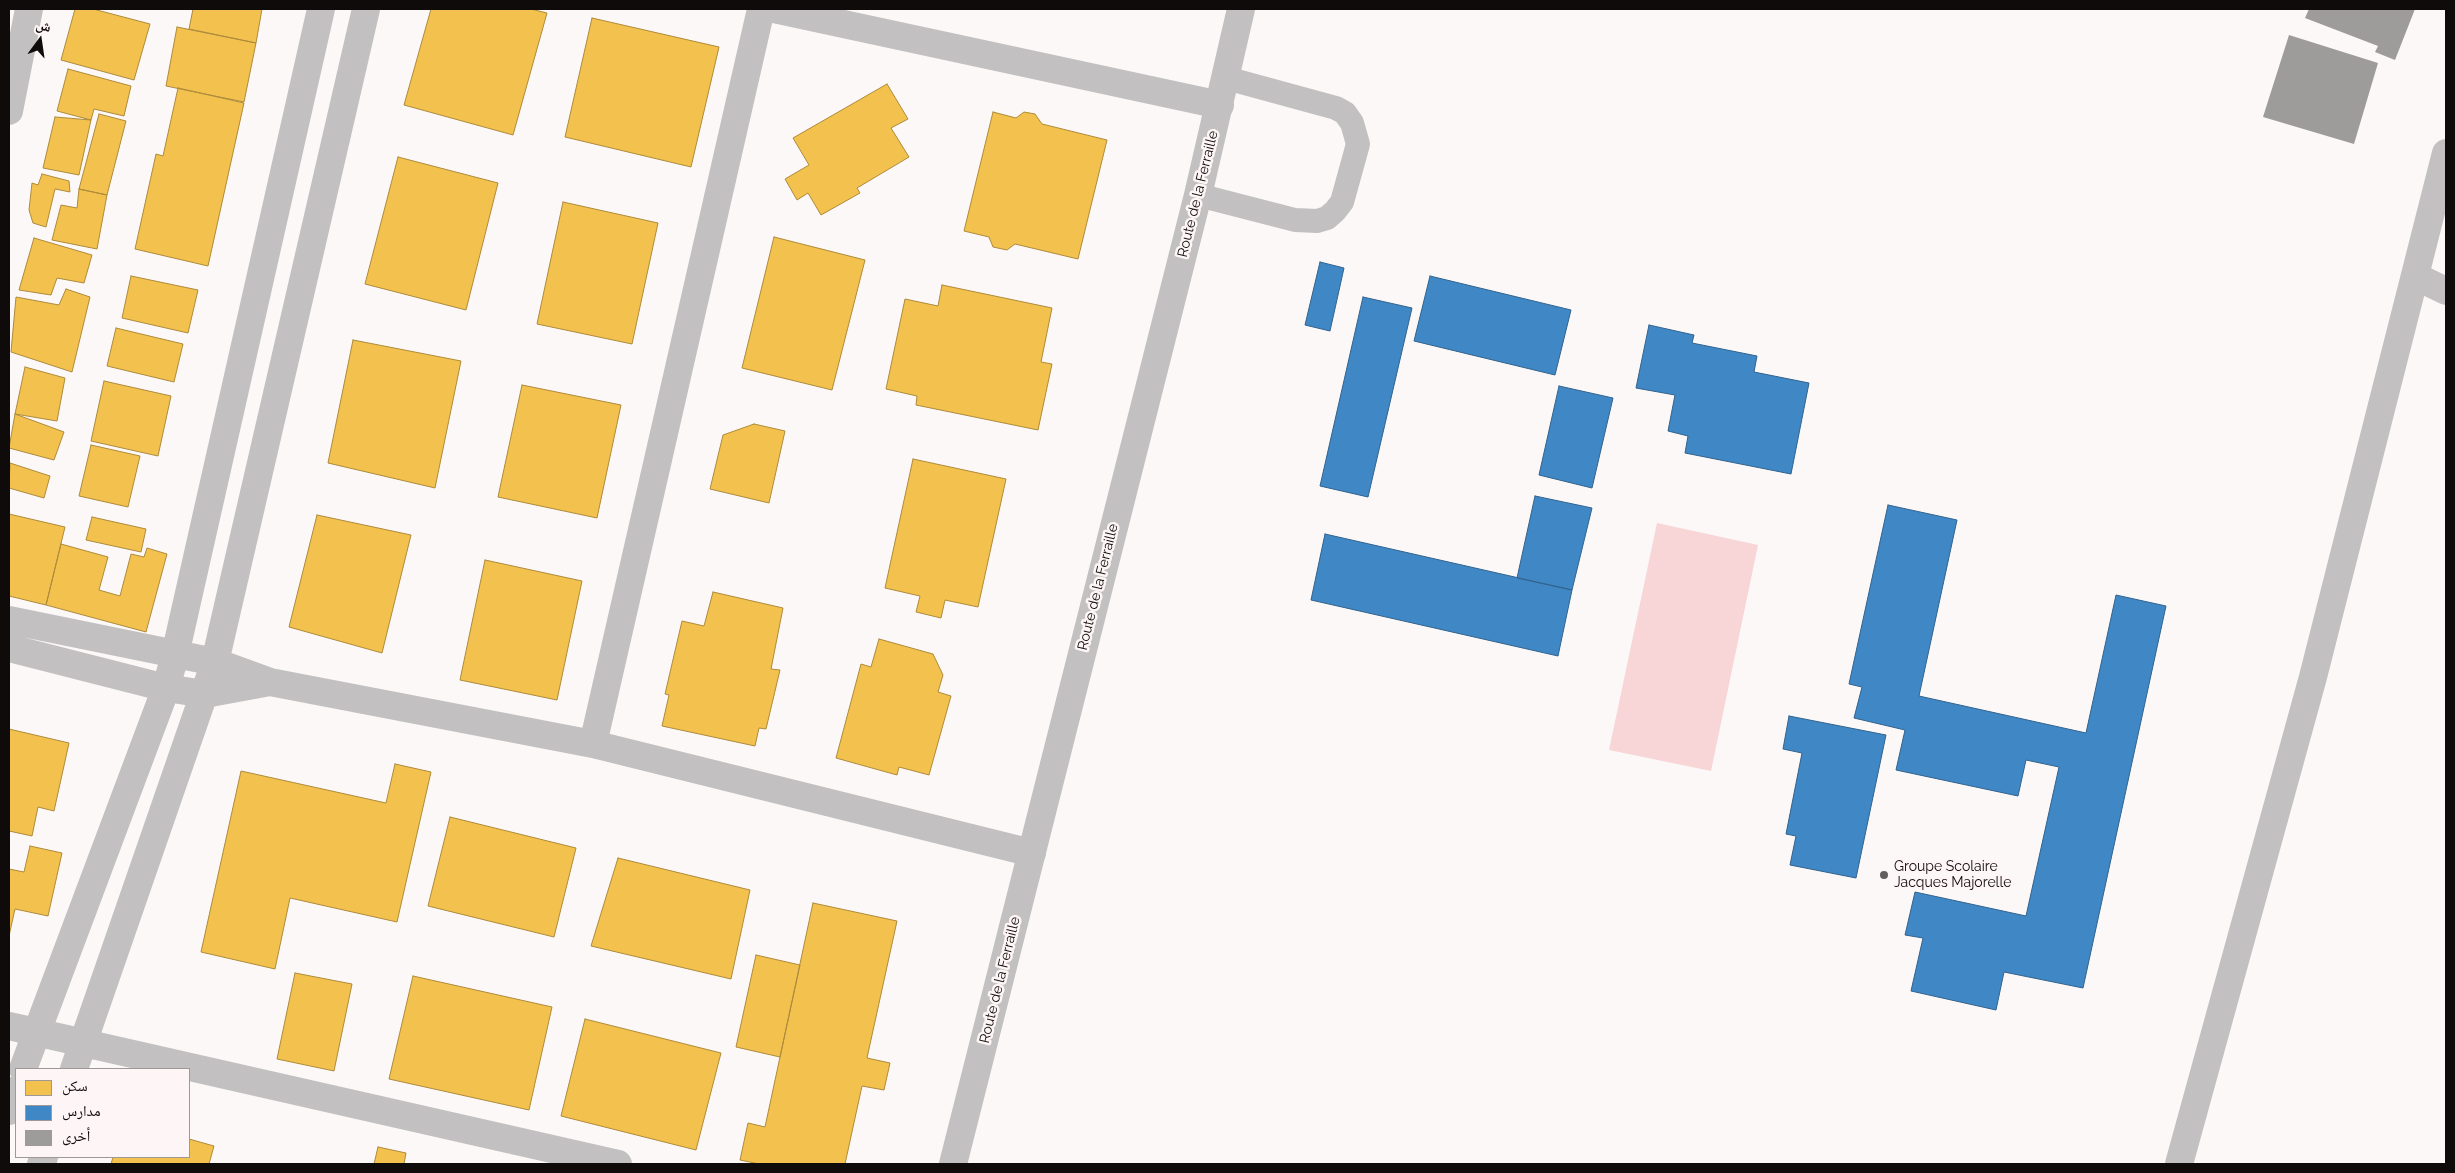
<!DOCTYPE html>
<meta charset="utf-8">
<style>
body{margin:0}
#map{position:relative;width:2455px;height:1173px;overflow:hidden;background:#fcf8f8;font-family:Raleway,"Noto Naskh Arabic",sans-serif}
canvas{display:block}
.frame{position:absolute;inset:0;border:10px solid #0f0b0b;pointer-events:none}
.legend{position:absolute;left:15px;top:1068px;width:175px;height:90px;box-sizing:border-box;background:#fef6f6;border:1px solid #9e9898;margin:0;padding:6px 9px;list-style:none;font-size:15px;color:#0f0b0b}
.legend li{display:flex;align-items:center;gap:10px;height:25px}
.legend b{width:25px;border:1px solid #9e9898}
.north{position:absolute;left:15px;top:15px;width:50px;height:50px;-webkit-text-stroke:4px #fef6f6;paint-order:stroke;rotate:14deg;font-size:14px;font-weight:700;line-height:20px;text-align:center;color:#0f0b0b}
.north::after{content:'';display:block;margin:auto;width:18px;height:22px;background:#0f0b0b;clip-path:polygon(50% 0,100% 100%,50% 72%,0 100%)}
</style>
<div id="map">
<canvas width="2455" height="1173"></canvas>
<div class="frame"></div>
<ul class="legend">
<li><b style="height:14px;background:#f2c14e"></b>سكن</li>
<li><b style="height:14px;background:#3f88c5"></b>مدارس</li>
<li><b style="height:14px;background:#9e9b9b"></b>أخرى</li>
</ul>
<div class="north">ش</div>
</div>
<script>
const g = document.querySelector('canvas').getContext('2d');
g.lineJoin = 'round';
function paint(path, color) {
  g.fillStyle = color;
  g.fill(path, 'evenodd');
}
function shape(rows) {
  const path = new Path2D();
  for (const r of rows) {
    path.moveTo(r[0], r[1]);
    for (let i = 2; i < r.length; i += 2) path.lineTo(r[i], r[i + 1]);
  }
  return path;
}
function trace(path, color, width, dash) {
  g.strokeStyle = color;
  g.lineWidth = width;
  g.lineCap = dash ? 'butt' : 'round';
  g.setLineDash(dash || []);
  g.stroke(path);
}
function label(font, color, halo, rows, align = 'center') {
  g.font = font + ' Raleway,sans-serif';
  g.lineWidth = 5;
  g.setLineDash([]);
  g.textBaseline = 'middle';
  g.strokeStyle = halo;
  g.fillStyle = color;
  for (const [text, x, y, turn = 0] of rows) {
    g.save();
    g.translate(x, y);
    g.rotate((+turn || 0) * Math.PI / 180);
    g.textAlign = isNaN(turn) ? turn : align;
    if (halo) g.strokeText(text, 0, 0);
    g.fillText(text, 0, 0);
    g.restore();
  }
}
const green = shape([
 [1657,523,1758,545,1711,771,1609,750]
]);
const homes = shape([
 [75,9,93,9,150,24,134,80,61,60,75,9],
 [193,9,262,9,256,43,189,29,193,9],
 [431,9,531,9,547,13,513,135,404,105,431,9],
 [592,18,719,47,691,167,565,137,592,18],
 [177,27,256,43,244,102,166,86,177,27],
 [68,69,131,86,124,116,94,109,91,120,57,111,68,69],
 [887,84,908,119,891,128,909,157,857,188,860,193,821,215,808,193,797,200,785,179,809,165,793,138,887,84],
 [178,88,244,103,208,266,135,249,156,154,163,156,178,88],
 [993,112,1016,118,1024,112,1035,114,1042,124,1107,140,1078,259,1015,244,1007,250,993,247,989,237,964,231,993,112],
 [99,114,126,121,107,195,79,189,99,114],
 [55,117,91,120,79,175,43,168,55,117],
 [398,157,498,183,466,310,365,284,398,157],
 [42,174,69,181,70,192,55,189,46,227,33,223,29,210,32,183,38,185,42,174],
 [79,189,107,195,97,249,52,240,61,205,77,208,79,189],
 [563,202,658,223,632,344,537,324,563,202],
 [774,237,865,260,832,390,742,368,774,237],
 [34,238,92,255,84,283,57,278,51,295,19,290,34,238],
 [131,276,198,290,188,333,122,318,131,276],
 [942,285,1052,308,1041,362,1052,364,1038,430,916,405,917,396,886,389,905,299,938,306,942,285],
 [66,289,90,297,72,372,11,352,16,297,59,305,66,289],
 [116,328,183,344,174,382,107,366,116,328],
 [353,340,461,361,435,488,328,463,353,340],
 [25,367,65,378,57,421,15,414,25,367],
 [104,381,171,396,158,456,91,441,104,381],
 [522,385,621,405,597,518,498,497,522,385],
 [15,414,64,432,54,460,9,448,15,414],
 [754,424,785,431,769,503,710,489,723,435,754,424],
 [91,445,140,456,128,507,79,496,91,445],
 [913,459,1006,479,978,607,945,600,941,618,916,612,920,596,885,588,913,459],
 [10,463,50,476,44,498,9,488,10,463],
 [9,514,65,527,46,605,9,596,9,514],
 [317,515,411,535,382,653,289,627,317,515],
 [92,517,146,529,141,552,86,540,92,517],
 [61,544,108,557,99,590,120,596,131,554,144,557,147,548,167,554,146,632,46,605,61,544],
 [485,560,582,581,557,700,460,680,485,560],
 [713,592,783,608,771,669,780,670,766,729,759,728,755,746,662,726,669,695,665,694,682,621,704,626,713,592],
 [879,639,933,654,943,675,938,692,951,696,929,775,899,767,897,775,836,758,861,664,871,667,879,639],
 [9,729,69,743,54,811,38,807,32,836,9,831,9,729],
 [395,764,431,772,397,922,290,898,275,969,201,952,241,771,386,803,395,764],
 [450,817,576,848,554,937,428,906,450,817],
 [30,846,62,853,48,916,15,909,9,936,9,869,24,872,30,846],
 [618,858,750,890,731,979,591,946,618,858],
 [813,903,897,921,867,1058,890,1063,884,1090,862,1086,845,1164,759,1164,740,1160,748,1123,765,1127,813,903],
 [756,955,800,965,780,1057,736,1047,756,955],
 [295,973,352,984,334,1071,277,1059,295,973],
 [413,976,552,1007,529,1110,389,1079,413,976],
 [585,1019,721,1053,696,1150,561,1116,585,1019],
 [189,1139,214,1146,209,1164,111,1164,113,1157,189,1157,189,1139],
 [378,1147,406,1153,404,1164,374,1164,378,1147]
]);
const schools = shape([
 [1320,262,1344,268,1330,331,1305,325,1320,262],
 [1430,276,1571,310,1555,375,1414,341,1430,276],
 [1363,297,1412,308,1368,497,1320,486,1363,297],
 [1649,325,1694,335,1692,343,1757,356,1754,372,1809,383,1791,474,1685,453,1688,436,1668,431,1675,395,1636,388,1649,325],
 [1559,386,1613,398,1592,488,1539,475,1559,386],
 [1535,496,1592,508,1572,590,1517,578,1535,496],
 [1888,505,1957,520,1919,696,2086,733,2116,595,2166,606,2083,988,2004,972,1996,1010,1911,991,1923,938,1905,935,1915,892,2026,916,2059,767,2026,760,2018,796,1896,770,1905,730,1854,718,1862,687,1849,684,1888,505],
 [1325,534,1572,590,1558,656,1311,600,1325,534],
 [1789,716,1886,735,1856,878,1790,865,1796,836,1786,834,1802,753,1783,749,1789,716]
]);
const building = shape([
 [2309,9,2415,9,2395,60,2375,52,2378,46,2305,18],
 [2289,35,2378,63,2354,144,2263,117]
]);
const service = shape([
 [1198,195,1295,220,1317,221,1327,218,1335,211,1342,202,1355,155,1358,144,1352,123,1345,113,1336,108,1226,78]
]);
const minor = shape([
 [774,9,1220,105],
 [9,111,29,9],
 [2415,276,2446,291],
 [9,620,215,662,270,682,593,744,1032,853],
 [9,648,166,688,205,694,270,682],
 [593,744,761,9],
 [9,1026,618,1164],
 [23,1069,166,688,175,655,321,9],
 [74,1069,215,662,366,9],
 [9,1111,16,1090],
 [41,1164,44,1157]
]);
const tertiary = shape([
 [953,1164,1198,195,1241,9],
 [2179,1164,2313,677,2446,153]
]);
const markers = [
 [1884,875,5,"#625e5e"]
];
const streetNames = [
 ["Route de la Ferraille",1198,194,-76],
 ["Route de la Ferraille",1098,587,-76],
 ["Route de la Ferraille",1000,980,-76]
];
const poiNames = [
 ["Groupe Scolaire",1894,867],
 ["Jacques Majorelle",1894,883]
];
paint(green, '#f8d5d6');
paint(homes, '#f2c14e');
trace(homes, '#ae8a3a', 1);
paint(schools, '#3f88c5');
trace(schools, '#31628d', 1);
paint(building, '#9e9b9b');
trace(service, '#c2c0c0', 24);
trace(minor, '#c2c0c0', 28);
trace(tertiary, '#c2c0c0', 28);
for (const [x, y, r, color] of markers) {
  const dot = new Path2D();
  dot.arc(x, y, r, 0, 2 * Math.PI);
  g.fillStyle = color;
  g.fill(dot);
  trace(dot, '#fef6f6', 2);
}
label('14px', '#0f0b0b', '#fef6f6', streetNames);
label('14px', '#0f0b0b', '#fef6f6', poiNames, 'left');
</script>
